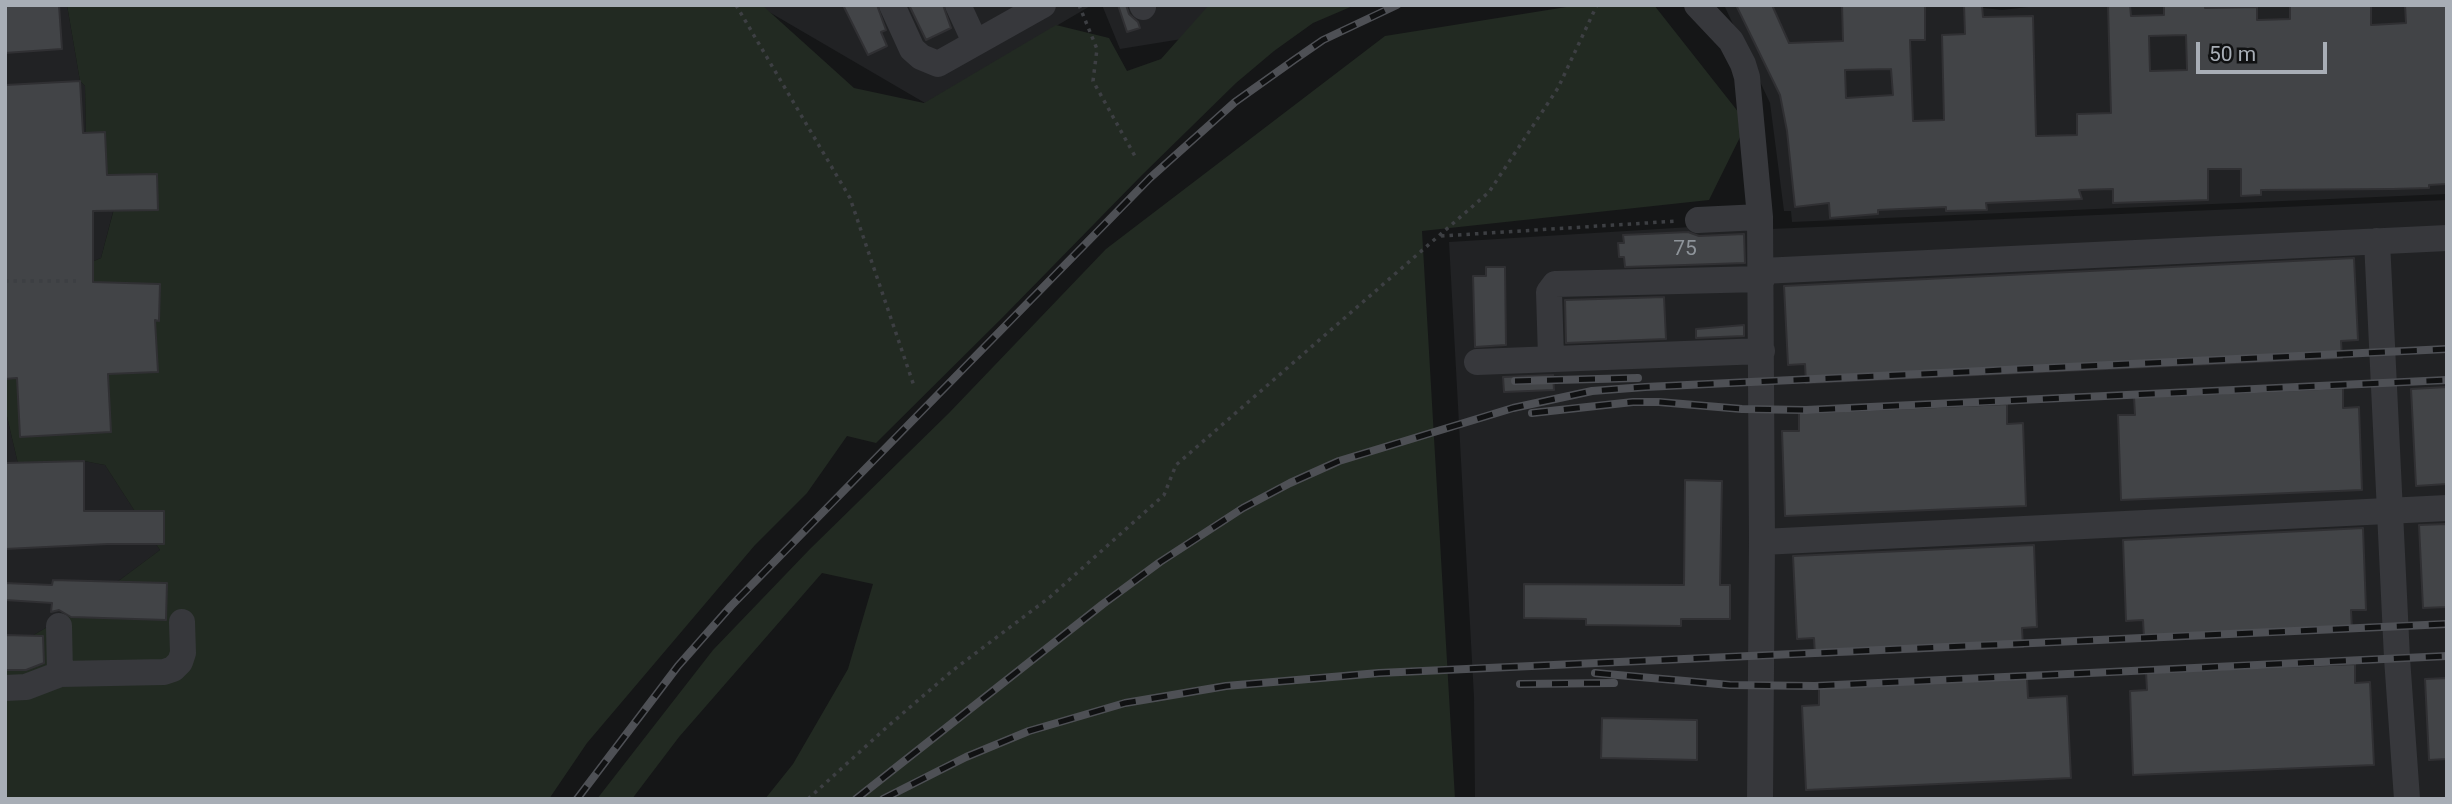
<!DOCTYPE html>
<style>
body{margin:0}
#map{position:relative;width:2452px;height:804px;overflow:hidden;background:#151617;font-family:Roboto,sans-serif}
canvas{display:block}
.frame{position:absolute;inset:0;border:7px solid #a8aeb6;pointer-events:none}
.scale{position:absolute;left:2196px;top:42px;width:131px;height:32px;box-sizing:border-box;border:4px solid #a8aeb6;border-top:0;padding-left:9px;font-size:21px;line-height:24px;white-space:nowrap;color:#a8aeb6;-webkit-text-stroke:5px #101112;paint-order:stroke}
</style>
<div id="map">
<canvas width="2452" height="804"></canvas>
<div class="frame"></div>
<div class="scale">50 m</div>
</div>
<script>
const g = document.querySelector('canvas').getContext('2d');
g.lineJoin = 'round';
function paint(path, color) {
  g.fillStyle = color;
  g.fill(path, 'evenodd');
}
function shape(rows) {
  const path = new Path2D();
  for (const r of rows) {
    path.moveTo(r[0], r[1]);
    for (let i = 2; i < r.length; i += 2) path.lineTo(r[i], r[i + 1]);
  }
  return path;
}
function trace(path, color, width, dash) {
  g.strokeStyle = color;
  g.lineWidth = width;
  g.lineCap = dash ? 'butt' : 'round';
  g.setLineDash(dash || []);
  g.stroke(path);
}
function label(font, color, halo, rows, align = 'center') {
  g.font = font + ' Roboto,sans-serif';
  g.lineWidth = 7;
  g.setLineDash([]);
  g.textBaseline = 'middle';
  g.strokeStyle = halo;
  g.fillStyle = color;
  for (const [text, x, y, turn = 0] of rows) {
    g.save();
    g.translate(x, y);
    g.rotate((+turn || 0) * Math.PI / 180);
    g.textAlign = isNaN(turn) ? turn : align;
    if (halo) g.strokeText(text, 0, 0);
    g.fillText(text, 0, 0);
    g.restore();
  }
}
const built = shape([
 [5,5,67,5,80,81,85,86,86,142,115,204,101,258,39,285,5,294],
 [762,5,1092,5,925,103,764,9],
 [1102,5,1210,5,1188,38,1120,49],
 [1724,5,1957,5,2002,10,2045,5,2447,5,2447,194,1792,222,1791,211,1784,211,1770,103],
 [2447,200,2447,799,1475,799,1474,697,1449,242,1739,224,1770,229],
 [5,408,19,468,84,461,105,465,160,550,93,600,5,652]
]);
const green = shape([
 [67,5,762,5,854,88,924,103,1056,25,1109,38,1127,71,1161,59,1209,5,1355,5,1313,23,1274,51,1236,83,1142,175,1003,317,876,443,847,436,807,493,755,545,587,743,549,799,5,799,5,652,93,600,160,550,105,465,84,461,19,468,5,408,5,294,39,285,101,258,115,205,86,142,85,86,80,81],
 [1579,5,1654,5,1747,123,1709,200,1422,231,1455,799,765,799,793,764,848,669,873,584,822,573,679,737,632,799,597,799,713,650,810,549,949,413,1106,249,1385,36]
]);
const building = shape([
 [5,5,59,5,62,49,5,53,5,5],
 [843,5,877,5,886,30,881,32,887,46,868,55,843,5],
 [909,5,943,5,951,28,926,40,909,5],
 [1118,5,1126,5,1129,14,1138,22,1140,28,1127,32,1118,5],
 [1736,5,1772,5,1789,43,1843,41,1842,5,1925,5,1925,40,1910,40,1913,121,1944,120,1942,35,1965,34,1964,5,1982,5,1983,17,2033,16,2036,136,2077,135,2077,114,2111,113,2108,5,2130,5,2131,16,2164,15,2164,5,2205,5,2205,8,2257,7,2257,20,2290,19,2290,5,2371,5,2371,25,2406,23,2405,5,2447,5,2447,184,2429,185,2429,188,2393,189,2261,190,2261,195,2241,196,2241,169,2208,169,2208,200,2113,203,2113,189,2079,190,2082,199,1986,203,1987,210,1946,211,1946,207,1878,210,1878,214,1830,218,1829,203,1795,207,1787,131,1780,95,1736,5],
 [2186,35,2187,70,2150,71,2149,36,2186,35],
 [1891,69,1893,95,1846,98,1845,70,1891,69],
 [80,81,83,133,105,132,107,175,157,174,158,210,93,211,93,282,160,284,159,321,155,320,158,372,108,374,111,432,20,437,17,378,5,379,5,85,80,81],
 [1688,232,1699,236,1744,234,1745,263,1625,267,1624,257,1619,257,1618,243,1624,243,1623,235,1688,232],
 [2354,258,2358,340,2341,341,2342,358,1806,383,1805,364,1788,365,1784,286,2354,258],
 [1486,267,1505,267,1506,345,1475,347,1473,276,1486,276,1486,267],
 [1664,297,1666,339,1566,343,1565,300,1664,297],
 [1744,325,1744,336,1696,338,1696,329,1744,325],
 [1553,375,1554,390,1504,392,1503,377,1553,375],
 [2447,387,2447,484,2416,486,2411,389,2447,387],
 [2343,388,2343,408,2359,407,2362,490,2121,500,2118,415,2135,415,2134,397,2343,388],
 [2007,404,2007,424,2023,423,2026,506,1785,516,1782,431,1799,431,1799,413,2007,404],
 [84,461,84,511,164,511,164,544,108,544,5,549,5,463,84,461],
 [1685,480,1722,481,1720,585,1730,585,1730,619,1681,619,1681,626,1586,625,1586,619,1524,618,1524,584,1684,585,1685,480],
 [2447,524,2447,607,2423,608,2419,525,2447,524],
 [2363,528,2366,610,2351,610,2352,630,2144,638,2143,620,2126,621,2123,540,2363,528],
 [2034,545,2037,627,2022,628,2023,647,1815,656,1814,638,1797,639,1793,556,2034,545],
 [53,580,167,583,166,620,71,617,59,610,51,612,52,603,5,600,5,583,52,585,53,580],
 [5,635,43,636,44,663,26,670,5,670,5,635],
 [2355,664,2355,683,2370,682,2374,765,2133,775,2130,691,2147,690,2146,672,2355,664],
 [2027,678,2028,698,2067,696,2071,778,1806,790,1802,706,1819,705,1819,687,2027,678],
 [2447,678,2447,759,2429,760,2425,679,2447,678],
 [1602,718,1697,720,1697,760,1601,758,1602,718]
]);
const path = shape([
 [736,5,850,198,914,386],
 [1079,5,1097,49,1093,81,1136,158],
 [1441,236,1678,221],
 [5,281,76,281],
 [808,799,887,727,952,671,1050,597,1164,495,1176,465,1489,192,1558,88,1597,5]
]);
const minor = shape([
 [892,5,912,49,921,57,938,64,1043,5],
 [958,5,975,42],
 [1142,5,1143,7],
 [1697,5,1731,41,1743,64,1747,77,1760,217,1698,220],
 [1760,217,1762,542,1760,799],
 [2377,241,2397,658,2407,799],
 [1762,271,2447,238],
 [1551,357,1549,292,1555,284,1762,279],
 [1477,362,1762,351],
 [1762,542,2447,508],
 [59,626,60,674],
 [5,688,26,687,60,674,164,672,173,669,180,662,183,653,182,622]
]);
const rail = shape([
 [1515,381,1638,378],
 [1532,413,1633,402,1659,402,1742,409,1806,410,2447,380],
 [1595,673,1730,685,1815,686,2447,656],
 [1520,684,1614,683],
 [577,799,678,666,731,606,1150,178,1235,102,1294,60,1323,40,1397,5],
 [856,799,1103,604,1160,562,1243,508,1290,483,1339,461,1513,408,1592,391,1645,387,2447,349],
 [883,799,966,757,1029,731,1125,703,1226,686,1379,673,2447,624]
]);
const numberNames = [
 ["75",1685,250]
];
paint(built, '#212224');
paint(green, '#222a22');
paint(building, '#424447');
trace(building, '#303033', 2);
trace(path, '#3d3f43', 3.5, [3.5, 5]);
trace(minor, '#37383c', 26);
trace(rail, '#4e5055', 8);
trace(rail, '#101112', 5, [16]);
label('21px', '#8e949a', null, numberNames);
</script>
